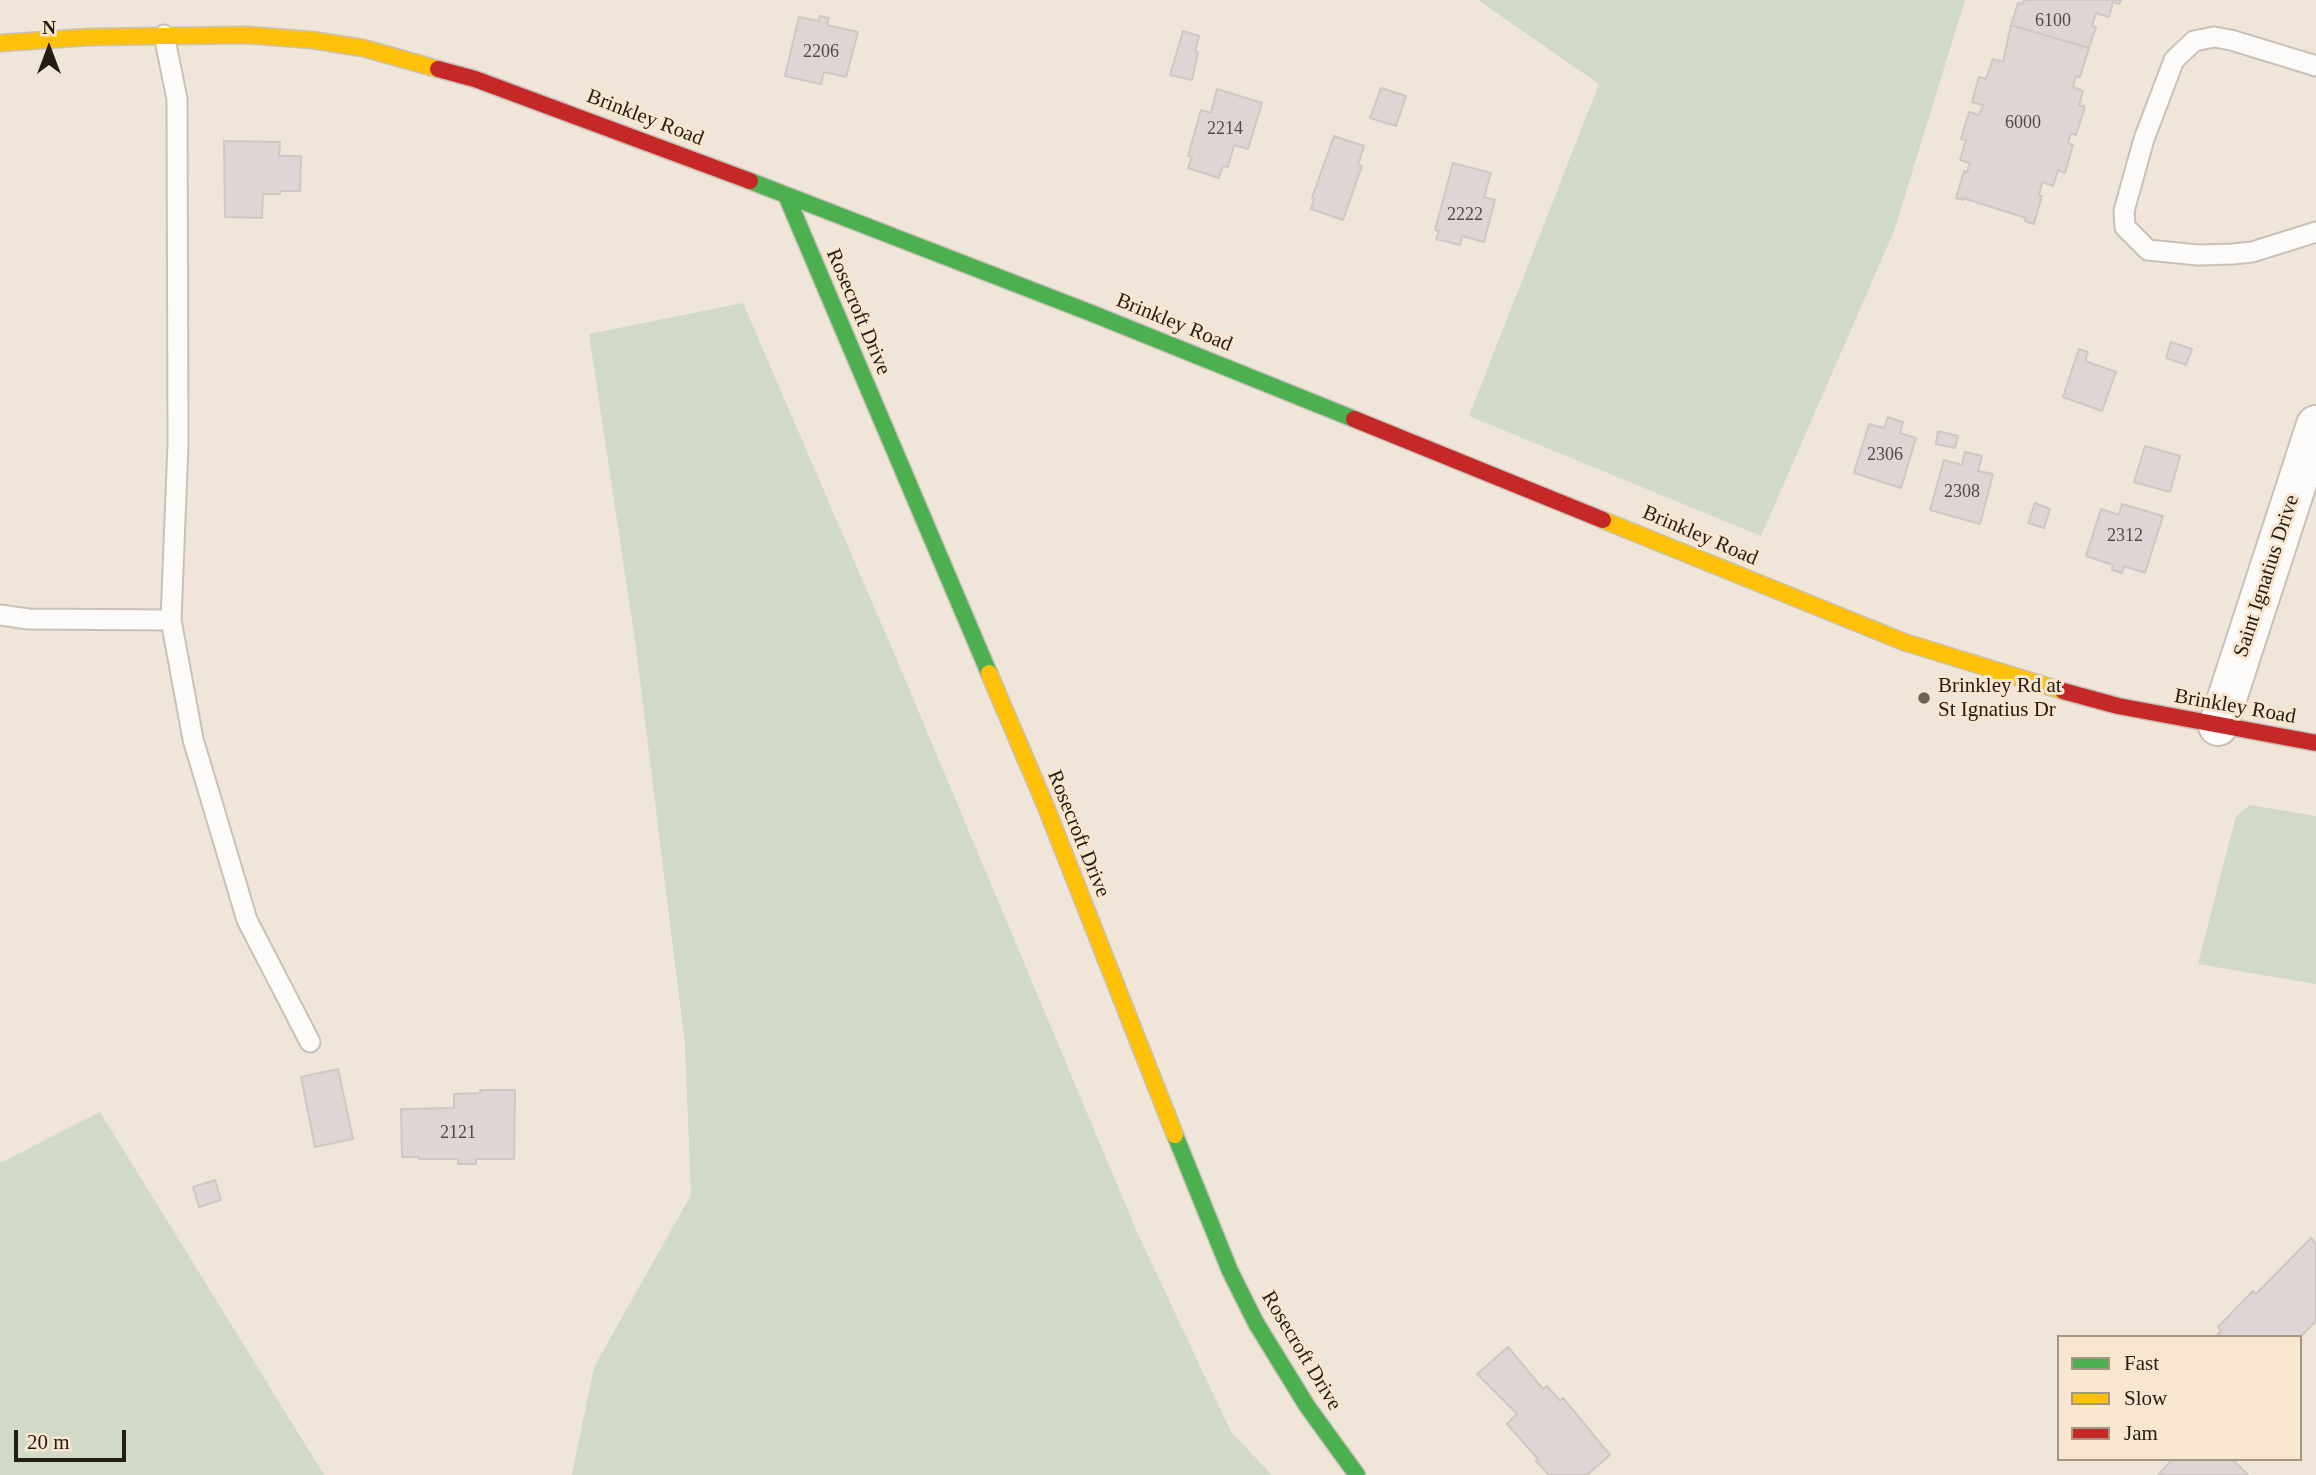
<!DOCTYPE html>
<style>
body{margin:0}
#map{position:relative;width:2316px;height:1475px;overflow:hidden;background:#efe5d8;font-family:Georgia,serif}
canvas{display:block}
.legend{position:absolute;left:2057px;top:1335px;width:245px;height:126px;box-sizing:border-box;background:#f8e6cf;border:2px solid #a39685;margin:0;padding:9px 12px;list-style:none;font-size:21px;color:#231d15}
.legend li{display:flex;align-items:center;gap:14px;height:35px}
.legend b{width:35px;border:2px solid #a39685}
.north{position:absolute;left:14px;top:14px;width:70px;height:70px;-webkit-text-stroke:5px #f8e6cf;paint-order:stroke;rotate:0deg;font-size:19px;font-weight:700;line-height:28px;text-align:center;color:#231d15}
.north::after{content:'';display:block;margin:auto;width:24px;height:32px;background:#231d15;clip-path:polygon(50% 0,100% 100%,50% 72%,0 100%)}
.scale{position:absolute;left:14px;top:1430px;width:112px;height:32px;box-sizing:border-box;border:4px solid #231d15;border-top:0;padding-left:9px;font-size:21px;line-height:24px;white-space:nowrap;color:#231d15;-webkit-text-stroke:5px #f8e6cf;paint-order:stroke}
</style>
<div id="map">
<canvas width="2316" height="1475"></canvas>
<ul class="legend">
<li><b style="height:9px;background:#4caf50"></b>Fast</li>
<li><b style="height:9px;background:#ffc107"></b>Slow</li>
<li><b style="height:9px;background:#c62828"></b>Jam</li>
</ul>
<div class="north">N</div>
<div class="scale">20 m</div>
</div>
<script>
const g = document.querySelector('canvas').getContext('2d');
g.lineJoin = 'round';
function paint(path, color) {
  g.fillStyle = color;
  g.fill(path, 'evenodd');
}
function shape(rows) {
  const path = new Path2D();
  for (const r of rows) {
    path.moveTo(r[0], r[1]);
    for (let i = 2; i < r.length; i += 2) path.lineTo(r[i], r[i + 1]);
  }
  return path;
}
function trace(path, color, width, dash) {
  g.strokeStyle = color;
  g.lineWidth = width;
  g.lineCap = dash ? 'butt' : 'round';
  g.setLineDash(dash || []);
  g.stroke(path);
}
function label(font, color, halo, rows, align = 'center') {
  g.font = font + ' Georgia,serif';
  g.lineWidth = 6;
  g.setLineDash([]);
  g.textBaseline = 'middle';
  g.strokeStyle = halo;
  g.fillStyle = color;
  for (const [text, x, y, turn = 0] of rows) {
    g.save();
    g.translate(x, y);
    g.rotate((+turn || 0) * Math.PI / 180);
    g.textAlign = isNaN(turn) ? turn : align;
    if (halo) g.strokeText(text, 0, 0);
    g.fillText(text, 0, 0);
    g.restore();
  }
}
const green = shape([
 [1478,0,1965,0,1894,231,1761,536,1469,416,1599,84],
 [743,303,899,665,1137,1232,1231,1432,1272,1475,572,1475,594,1367,691,1195,685,1045,636,647,589,334],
 [2250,805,2316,816,2316,984,2198,964,2236,816],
 [100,1112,324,1475,0,1475,0,1163]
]);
const building = shape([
 [2024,0,2121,0,2119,4,2113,2,2109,17,2096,13,2092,26,2096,27,2089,48,2011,25,2018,3,2022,4,2024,0],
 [820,16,829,18,827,25,858,32,846,77,824,72,821,84,785,76,799,17,818,21,820,16],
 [2011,25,2089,48,2080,77,2076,76,2073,87,2083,91,2079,105,2085,107,2076,135,2071,133,2068,143,2073,145,2065,173,2058,170,2053,186,2042,182,2039,196,2042,196,2034,224,2025,221,2026,218,1963,198,1963,200,1956,198,1964,171,1967,172,1970,163,1960,160,1966,140,1961,139,1969,112,1979,115,1983,105,1972,102,1979,77,1986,79,1993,59,2003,62,2011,25],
 [1183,31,1199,36,1195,51,1198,52,1192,80,1170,75,1183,31],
 [1381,88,1406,96,1396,126,1370,118,1381,88],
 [1217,89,1262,103,1248,149,1234,145,1228,167,1223,166,1219,178,1188,168,1192,157,1188,156,1201,110,1211,113,1217,89],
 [1334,136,1364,146,1358,165,1362,166,1343,220,1311,209,1314,199,1312,198,1334,136],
 [224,141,280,142,279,156,301,156,300,191,280,191,280,194,263,194,262,218,225,217,224,141],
 [1453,163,1491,173,1484,197,1495,200,1484,242,1462,236,1460,245,1436,239,1439,231,1435,230,1453,163],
 [2171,342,2192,349,2186,365,2166,358,2171,342],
 [2079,349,2088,352,2085,361,2116,372,2102,411,2063,397,2079,349],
 [1888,417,1903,422,1900,433,1916,438,1901,488,1854,473,1869,424,1884,428,1888,417],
 [1938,431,1958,436,1955,448,1936,444,1938,431],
 [2145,446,2180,456,2170,492,2134,482,2145,446],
 [1965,452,1982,456,1978,471,1993,474,1980,524,1930,510,1944,460,1962,465,1965,452],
 [2035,503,2050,509,2044,528,2028,523,2035,503],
 [2122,504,2163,516,2145,573,2124,566,2122,573,2112,570,2113,565,2086,556,2101,509,2119,515,2122,504],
 [338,1069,353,1139,315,1147,301,1077,338,1069],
 [480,1090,515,1090,514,1159,476,1159,476,1164,458,1164,458,1159,419,1159,419,1157,402,1157,401,1109,454,1108,454,1094,480,1093,480,1090],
 [215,1180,221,1200,199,1207,193,1187,215,1180],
 [2311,1238,2316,1244,2316,1321,2300,1337,2215,1337,2221,1331,2218,1327,2253,1291,2256,1294,2311,1238],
 [1508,1347,1543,1389,1547,1386,1560,1401,1563,1398,1610,1455,1587,1475,1549,1475,1536,1461,1538,1459,1507,1424,1517,1414,1477,1374,1508,1347],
 [2173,1459,2232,1459,2248,1475,2158,1475,2173,1459]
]);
const lane = shape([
 [164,35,177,99,178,444,171,620,193,739,247,920,310,1042],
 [2316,66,2231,40,2214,37,2194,41,2174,60,2144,139,2124,211,2125,227,2148,250,2198,255,2233,254,2252,252,2316,232],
 [0,615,28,619,171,620]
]);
const street = shape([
 [2218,726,2316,425]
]);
const fast = shape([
 [750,181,1091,313,1354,419],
 [786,195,989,673],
 [1175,1135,1230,1271,1256,1323,1307,1406,1357,1475]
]);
const slow = shape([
 [0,43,89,37,247,35,312,40,363,48,438,69],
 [1603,520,1904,642,2063,691],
 [989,673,1046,807,1175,1135]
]);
const jam = shape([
 [438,69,475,79,750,181],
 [1354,419,1603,520],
 [2063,691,2118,706,2316,743]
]);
const markers = [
 [1924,698,7,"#6a6359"]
];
const numberNames = [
 ["6100",2053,21],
 ["2206",821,52],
 ["6000",2023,123],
 ["2214",1225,129],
 ["2222",1465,215],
 ["2306",1885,455],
 ["2308",1962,492],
 ["2312",2125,536],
 ["2121",458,1133]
];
const streetNames = [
 ["Brinkley Road",645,118,21],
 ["Rosecroft Drive",858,312,67],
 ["Brinkley Road",1174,323,22],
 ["Brinkley Road",1700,536,23],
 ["Saint Ignatius Drive",2267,576,-72],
 ["Brinkley Road",2235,707,10],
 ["Rosecroft Drive",1078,834,68],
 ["Rosecroft Drive",1301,1351,59]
];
const poiNames = [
 ["Brinkley Rd at",1938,686],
 ["St Ignatius Dr",1938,710]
];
paint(green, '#d1d9c7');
paint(building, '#dfd5d5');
trace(building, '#d0c7c5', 2);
trace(lane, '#c9c1b7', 23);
trace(street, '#c9c1b7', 42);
trace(fast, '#c9c1b7', 19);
trace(slow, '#c9c1b7', 19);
trace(jam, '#c9c1b7', 19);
trace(lane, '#fdfbf9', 19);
trace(street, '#fdfbf9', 38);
trace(fast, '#4caf50', 16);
trace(slow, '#ffc107', 16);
trace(jam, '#c62828', 16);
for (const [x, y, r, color] of markers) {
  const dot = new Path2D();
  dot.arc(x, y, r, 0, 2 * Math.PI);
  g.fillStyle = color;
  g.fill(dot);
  trace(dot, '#f8e6cf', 2.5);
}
label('18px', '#524b45', null, numberNames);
label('21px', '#231d15', '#f8e6cf', streetNames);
label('21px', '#231d15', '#f8e6cf', poiNames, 'left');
</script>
